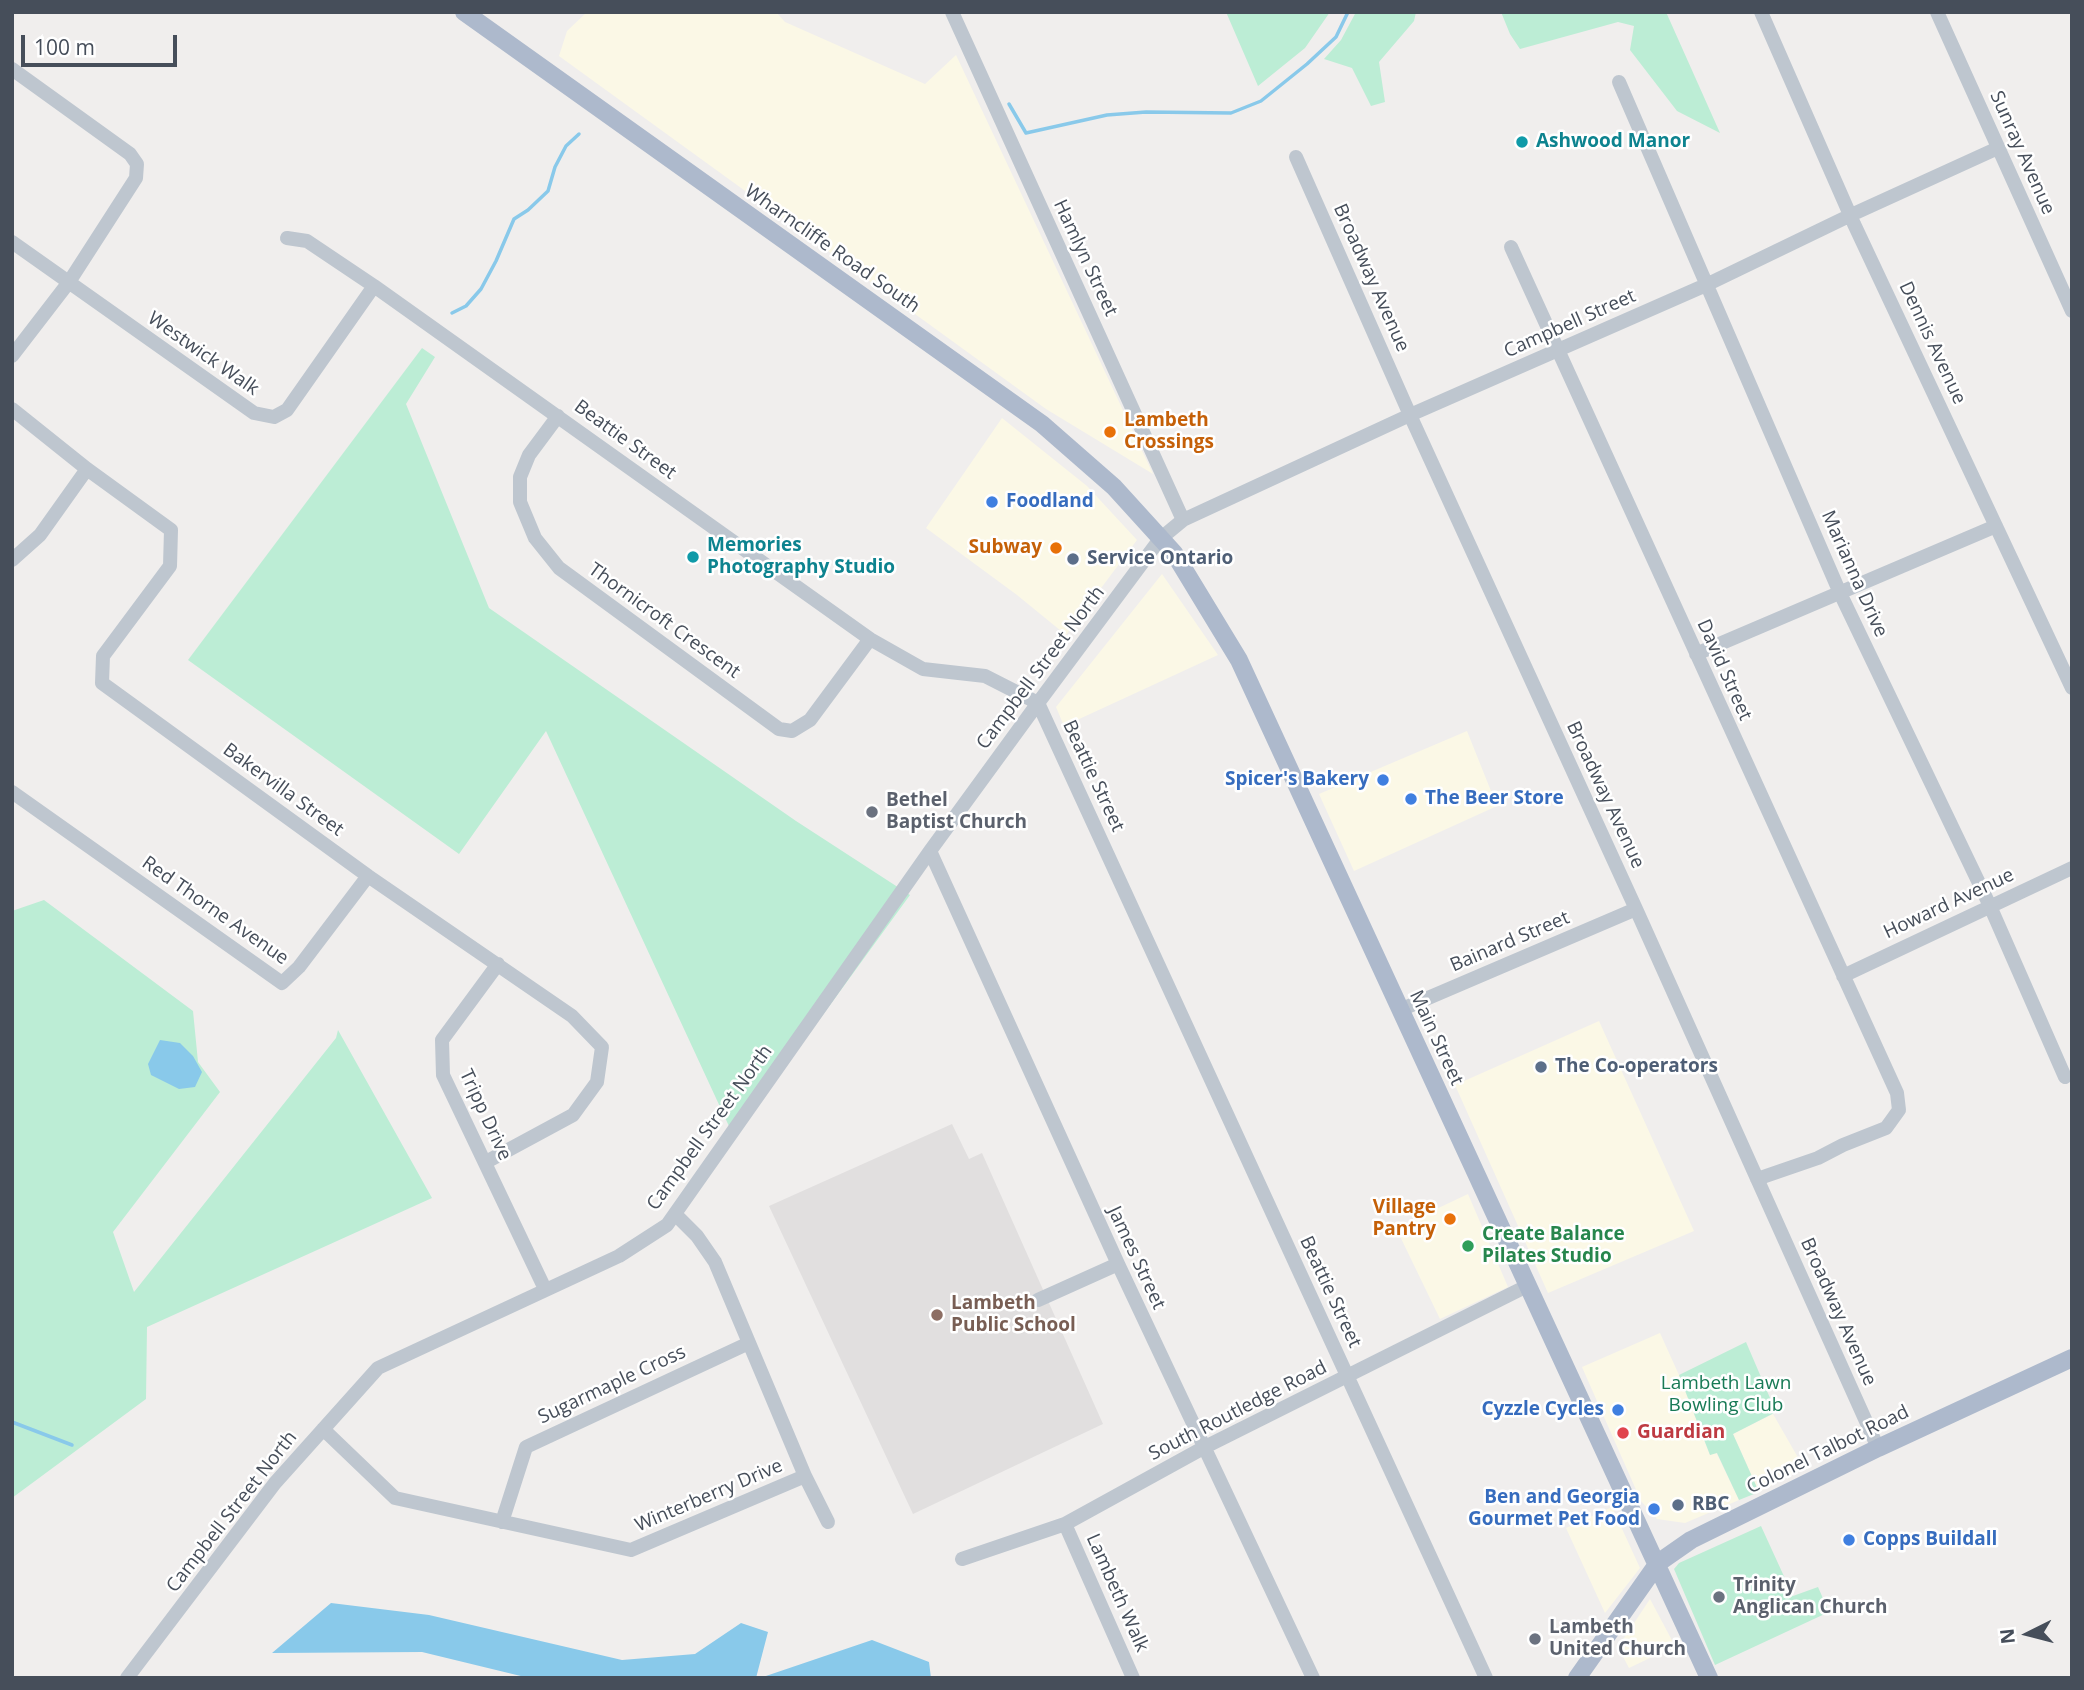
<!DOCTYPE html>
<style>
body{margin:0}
#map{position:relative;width:2084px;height:1690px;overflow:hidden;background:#f0eeed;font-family:"Open Sans",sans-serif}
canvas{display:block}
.frame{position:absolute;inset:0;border:14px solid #464e5a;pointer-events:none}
.north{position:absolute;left:1993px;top:1599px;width:70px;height:70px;-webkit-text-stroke:5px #fff;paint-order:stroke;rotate:264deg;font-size:19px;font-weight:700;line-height:28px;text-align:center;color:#464e5a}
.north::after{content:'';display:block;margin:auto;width:24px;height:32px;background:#464e5a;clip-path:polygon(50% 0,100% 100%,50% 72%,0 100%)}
.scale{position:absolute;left:21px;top:35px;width:156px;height:32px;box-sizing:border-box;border:4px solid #464e5a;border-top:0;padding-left:9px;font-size:21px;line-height:24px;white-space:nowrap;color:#464e5a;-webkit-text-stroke:5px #fff;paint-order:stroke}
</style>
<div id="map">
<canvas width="2084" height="1690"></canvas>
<div class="frame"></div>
<div class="north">N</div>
<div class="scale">100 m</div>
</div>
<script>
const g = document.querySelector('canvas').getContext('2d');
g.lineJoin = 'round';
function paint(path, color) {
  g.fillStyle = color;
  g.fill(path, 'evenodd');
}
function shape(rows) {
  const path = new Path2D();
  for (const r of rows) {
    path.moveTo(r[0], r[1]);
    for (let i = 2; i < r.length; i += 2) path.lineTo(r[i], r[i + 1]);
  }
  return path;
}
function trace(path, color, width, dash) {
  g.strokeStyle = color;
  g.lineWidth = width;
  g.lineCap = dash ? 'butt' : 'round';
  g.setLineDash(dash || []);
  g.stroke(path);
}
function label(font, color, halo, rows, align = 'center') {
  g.font = font + ' "Open Sans",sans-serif';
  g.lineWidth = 5;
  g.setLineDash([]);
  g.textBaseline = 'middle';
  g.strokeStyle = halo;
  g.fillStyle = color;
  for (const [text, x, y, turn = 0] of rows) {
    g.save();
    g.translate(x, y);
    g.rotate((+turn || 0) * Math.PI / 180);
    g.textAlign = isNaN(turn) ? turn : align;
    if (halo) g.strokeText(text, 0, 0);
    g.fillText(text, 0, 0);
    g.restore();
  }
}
const commercial = shape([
 [587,12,776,12,785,22,925,84,956,55,1153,474,1046,409,559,56,567,31],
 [1002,418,1087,486,1137,540,1066,635,1017,595,926,528],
 [1162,574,1218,655,1064,726,1056,707],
 [1467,731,1497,806,1354,871,1319,794],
 [1599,1021,1694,1231,1548,1293,1455,1085],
 [1468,1194,1508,1287,1440,1319,1396,1228],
 [1660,1333,1679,1375,1710,1455,1716,1452,1739,1500,1685,1523,1657,1519,1641,1501,1582,1367],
 [1773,1414,1804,1468,1759,1492,1733,1434],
 [1612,1507,1640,1568,1605,1613,1566,1528],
 [1650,1599,1675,1646,1629,1668,1618,1647]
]);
const education = shape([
 [952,1124,969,1159,982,1153,1103,1424,913,1514,769,1206]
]);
const green = shape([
 [1226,12,1330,12,1305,48,1258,86],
 [1356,12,1416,12,1414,21,1379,62,1385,102,1371,106,1352,68,1324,59,1341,40],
 [1501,12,1666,12,1720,133,1677,111,1630,50,1634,26,1618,22,1520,49,1510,34],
 [422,348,435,357,406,404,489,608,796,821,910,895,734,1137,546,731,459,854,188,660],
 [44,900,193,1011,198,1062,220,1092,113,1232,134,1292,336,1038,338,1030,432,1198,147,1327,146,1399,12,1498,12,911],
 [1746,1342,1776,1412,1733,1434,1759,1492,1739,1500,1717,1453,1710,1455,1679,1375],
 [1761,1526,1793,1596,1818,1587,1829,1612,1715,1665,1674,1569,1679,1563]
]);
const water = shape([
 [160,1040,180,1043,193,1056,202,1072,195,1087,179,1089,151,1075,148,1064],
 [331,1603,429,1615,622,1660,695,1654,741,1623,768,1632,756,1678,529,1678,422,1652,272,1653],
 [872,1640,929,1662,931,1678,760,1678]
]);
const stream = shape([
 [1009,104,1026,133,1107,115,1146,112,1231,113,1261,101,1307,64,1336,37,1348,12],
 [452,313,466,306,481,289,496,261,514,219,528,210,548,191,555,167,566,146,579,134],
 [12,1422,72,1445]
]);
const minor = shape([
 [952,12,1183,520],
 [1761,12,1854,224,2072,688],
 [1937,12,2072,311],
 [12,69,130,154,137,164,136,178,69,282,12,356],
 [1619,82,1840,593,1990,906,2065,1077],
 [1296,157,1410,415,1636,909,1878,1448],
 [287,238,307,241,374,286,870,639,923,669,985,676,1038,703,1486,1678],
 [12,242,254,413,274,417,287,410,374,286],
 [1511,247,1897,1093,1899,1110,1886,1128,1843,1145,1818,1158,1757,1179],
 [12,409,87,469,171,530,170,566,103,656,102,683,368,876,572,1016,602,1047,597,1082,573,1115,486,1162],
 [558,416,529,455,520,477,520,502,535,538,559,568,779,729,792,731,810,720,870,639],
 [12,560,40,535,87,469],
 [1696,654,1996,526],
 [12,792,282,983,299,967,368,876],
 [930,851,1118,1264,1313,1678],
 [498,964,442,1040,443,1075,545,1289],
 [1843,976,2072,868],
 [1400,1010,1636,909],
 [1038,1300,1118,1264],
 [323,1429,395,1498,631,1550,805,1476,715,1262,697,1236,675,1214],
 [805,1476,828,1522],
 [502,1522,526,1447,749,1343],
 [1065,1524,1133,1678],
 [962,1559,1065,1524,1205,1447,1527,1286],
 [127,1678,275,1483,378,1368,619,1256,667,1225,930,851,1038,703,1160,539,1183,520,1410,415,1706,285,1851,215,1998,148]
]);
const major = shape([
 [464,12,1042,424,1114,487,1174,553,1239,660,1709,1678],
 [1577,1678,1658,1563,1691,1540,1878,1448,2072,1358]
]);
const markers = [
 [1522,142,7,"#0f9aa8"],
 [1110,432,7,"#e8710a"],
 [992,502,7,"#3f7fe0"],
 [1056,548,7,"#e8710a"],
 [693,557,7,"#0f9aa8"],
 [1073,559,7,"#5c6f8a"],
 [1383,780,7,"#3f7fe0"],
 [1411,799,7,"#3f7fe0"],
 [872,812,7,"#6b7280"],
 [1541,1067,7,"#5c6f8a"],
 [1450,1219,7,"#e8710a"],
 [1468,1246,7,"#2e9e5b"],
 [937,1315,7,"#8d6e63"],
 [1618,1410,7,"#3f7fe0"],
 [1623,1433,7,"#e0444e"],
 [1678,1505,7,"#5c6f8a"],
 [1654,1509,7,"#3f7fe0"],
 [1849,1540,7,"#3f7fe0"],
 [1719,1597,7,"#6b7280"],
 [1535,1639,7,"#6b7280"]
];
const cultureNames = [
 ["Ashwood Manor",1536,142],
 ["Memories",707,546],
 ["Photography Studio",707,568]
];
const streetNames = [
 ["Sunray Avenue",2022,153,66],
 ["Wharncliffe Road South",832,249,35],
 ["Hamlyn Street",1085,258,65],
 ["Broadway Avenue",1371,278,66],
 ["Campbell Street",1570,324,-24],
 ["Dennis Avenue",1932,343,65],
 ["Westwick Walk",203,354,35],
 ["Beattie Street",625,440,36],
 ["Marianna Drive",1854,574,66],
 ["Thornicroft Crescent",664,621,36],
 ["Campbell Street North",1041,668,-53],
 ["David Street",1724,670,66],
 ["Beattie Street",1093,776,65],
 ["Bakervilla Street",283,790,36],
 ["Broadway Avenue",1605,795,65],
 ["Howard Avenue",1949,904,-25],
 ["Red Thorne Avenue",215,911,35],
 ["Bainard Street",1510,942,-23],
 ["Main Street",1436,1038,65],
 ["Tripp Drive",485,1115,65],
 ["Campbell Street North",710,1128,-54],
 ["James Street",1136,1258,65],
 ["Beattie Street",1330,1292,65],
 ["Broadway Avenue",1838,1312,66],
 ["Sugarmaple Cross",612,1385,-25],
 ["South Routledge Road",1238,1411,-27],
 ["Colonel Talbot Road",1828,1450,-26],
 ["Winterberry Drive",709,1496,-23],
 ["Campbell Street North",232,1512,-52],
 ["Lambeth Walk",1117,1593,66]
];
const foodNames = [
 ["Lambeth",1124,421,"left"],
 ["Crossings",1124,443,"left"],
 ["Subway",1042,548],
 ["Village",1436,1208],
 ["Pantry",1436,1230]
];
const shopNames = [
 ["Foodland",1006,502],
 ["Spicer's Bakery",1369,780,"right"],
 ["The Beer Store",1425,799],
 ["Cyzzle Cycles",1604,1410,"right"],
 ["Ben and Georgia",1640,1498,"right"],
 ["Gourmet Pet Food",1640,1520,"right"],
 ["Copps Buildall",1863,1540]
];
const serviceNames = [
 ["Service Ontario",1087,559],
 ["The Co-operators",1555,1067],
 ["RBC",1692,1505]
];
const worshipNames = [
 ["Bethel",886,801],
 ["Baptist Church",886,823],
 ["Trinity",1733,1586],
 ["Anglican Church",1733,1608],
 ["Lambeth",1549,1628],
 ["United Church",1549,1650]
];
const leisureNames = [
 ["Create Balance",1482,1235],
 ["Pilates Studio",1482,1257]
];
const educationNames = [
 ["Lambeth",951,1304],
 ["Public School",951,1326]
];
const parkNames = [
 ["Lambeth Lawn",1726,1384],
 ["Bowling Club",1726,1406]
];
const healthNames = [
 ["Guardian",1637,1433]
];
paint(commercial, '#fbf8e6');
paint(education, '#e1dfdf');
paint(green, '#bcedd5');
paint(water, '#89c9ea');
trace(stream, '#89c9ea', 3.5);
trace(minor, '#bec6cf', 14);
trace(major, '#adb9cc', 18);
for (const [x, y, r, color] of markers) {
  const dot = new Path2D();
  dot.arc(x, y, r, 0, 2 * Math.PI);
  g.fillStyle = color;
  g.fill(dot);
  trace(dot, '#fff', 2.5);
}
label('bold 19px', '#0d838f', '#fff', cultureNames, 'left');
label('19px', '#464e5a', '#fff', streetNames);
label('bold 19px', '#c56008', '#fff', foodNames, 'right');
label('bold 19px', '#366cbe', '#fff', shopNames, 'left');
label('bold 19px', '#4e5e75', '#fff', serviceNames, 'left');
label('bold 19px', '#5b616d', '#fff', worshipNames, 'left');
label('bold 19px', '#27864d', '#fff', leisureNames, 'left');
label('bold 19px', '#785e54', '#fff', educationNames, 'left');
label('19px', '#187a56', '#fff', parkNames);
label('bold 19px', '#be3a42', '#fff', healthNames, 'left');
</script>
